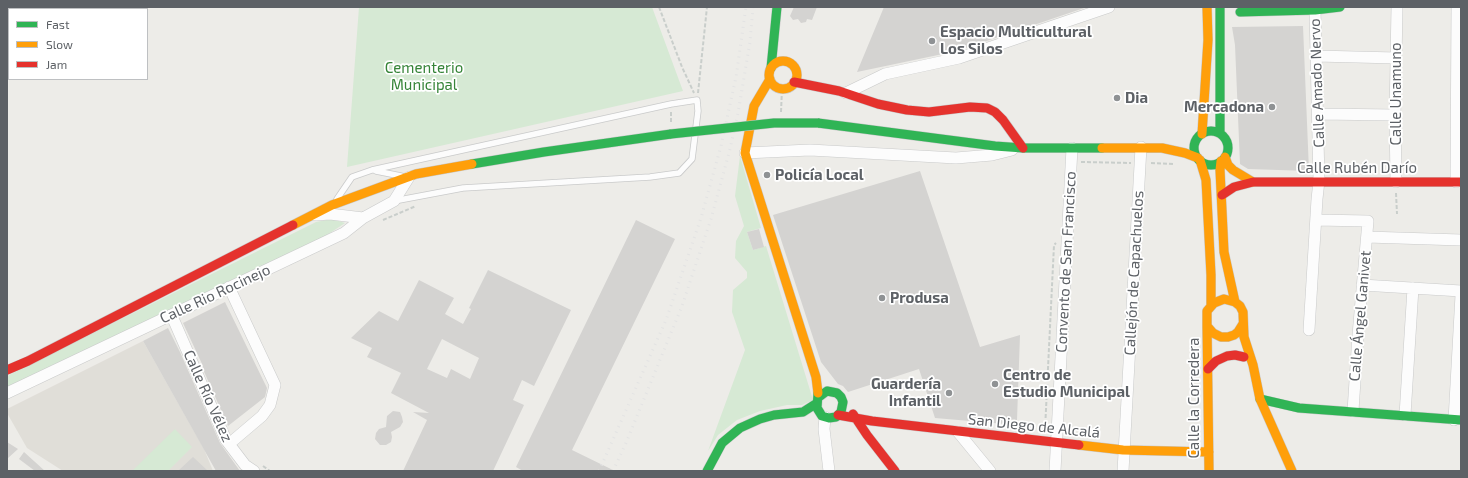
<!DOCTYPE html>
<meta charset="utf-8">
<style>
body{margin:0}
#map{position:relative;width:1468px;height:478px;overflow:hidden;background:#edece8;font-family:"Exo 2",sans-serif}
canvas{display:block}
.frame{position:absolute;inset:0;border:8px solid #5d6166;pointer-events:none}
.legend{position:absolute;left:8px;top:8px;width:140px;height:72px;box-sizing:border-box;background:#fff;border:1px solid #bec0c2;margin:0;padding:5px 7px;list-style:none;font-size:12px;color:#5d6166}
.legend li{display:flex;align-items:center;gap:8px;height:20px}
.legend b{width:20px;border:1px solid #bec0c2}
</style>
<div id="map">
<canvas width="1468" height="478"></canvas>
<div class="frame"></div>
<ul class="legend">
<li><b style="height:5px;background:#30b455"></b>Fast</li>
<li><b style="height:5px;background:#ff9f0a"></b>Slow</li>
<li><b style="height:5px;background:#e5322d"></b>Jam</li>
</ul>
</div>
<script>
const g = document.querySelector('canvas').getContext('2d');
g.lineJoin = 'round';
function paint(path, color) {
  g.fillStyle = color;
  g.fill(path, 'evenodd');
}
function shape(rows) {
  const path = new Path2D();
  for (const r of rows) {
    if (r.length === 3) {
      path.moveTo(r[0] + r[2], r[1]);
      path.arc(r[0], r[1], r[2], 0, 2 * Math.PI);
      continue;
    }
    path.moveTo(r[0], r[1]);
    for (let i = 2; i < r.length; i += 2) path.lineTo(r[i], r[i + 1]);
  }
  return path;
}
function trace(path, color, width, dash) {
  g.strokeStyle = color;
  g.lineWidth = width;
  g.lineCap = dash ? 'butt' : 'round';
  g.setLineDash(dash || []);
  g.stroke(path);
}
function label(font, color, halo, rows, align = 'center') {
  g.font = font + ' "Exo 2",sans-serif';
  g.lineWidth = 3.5;
  g.setLineDash([]);
  g.textBaseline = 'middle';
  g.strokeStyle = halo;
  g.fillStyle = color;
  for (const [text, x, y, turn = 0] of rows) {
    g.save();
    g.translate(x, y);
    g.rotate((+turn || 0) * Math.PI / 180);
    g.textAlign = isNaN(turn) ? turn : align;
    if (halo) g.strokeText(text, 0, 0);
    g.fillText(text, 0, 0);
    g.restore();
  }
}
const education = shape([
 [143,341,204,449,213,471,63,471,27,448,7,413,7,409]
]);
const green = shape([
 [359,7,652,7,683,91,347,167],
 [740,156,761,228,747,232,753,250,766,246,813,400,802,405,787,405,760,411,737,420,718,435,708,451,745,350,732,312,733,290,747,278,747,272,735,258,736,241,744,226,735,196],
 [332,219,345,223,324,237,7,390,7,376,316,222],
 [175,429,192,447,168,471,132,471]
]);
const building = shape([
 [794,7,817,7,812,20,807,19,806,22,801,23,798,19,793,20,790,16],
 [884,7,1087,7,957,51,857,72],
 [1303,26,1309,171,1248,169,1240,164,1235,45,1232,27],
 [920,171,980,347,1020,335,1017,420,1005,419,1005,424,935,418,919,369,848,392,843,386,838,384,821,362,773,215],
 [636,220,675,239,572,450,615,471,523,471,516,467],
 [759,229,764,247,753,250,747,232],
 [488,270,571,310,534,386,522,380,513,400,524,405,493,471,403,471,427,420,413,412,429,413,391,393,401,373,367,357,372,348,351,338,379,311,398,321,419,280,454,298,445,314,463,324,471,309,469,308],
 [442,339,479,358,470,379,451,369,447,378,427,369],
 [225,302,267,388,265,397,228,426,202,367,203,366,183,323],
 [168,328,180,352,220,443,240,471,216,471,143,341],
 [393,411,400,412,402,417,403,422,400,427,391,432,392,437,391,442,386,445,380,445,375,439,376,433,379,429,386,427,387,416],
 [7,442,18,449,7,459],
 [24,452,45,471,35,471,19,459],
 [193,457,208,471,178,471]
]);
const path = shape([
 [659,7,682,67,694,93],
 [698,93,707,7],
 [671,112,671,122],
 [781,112,782,89],
 [1081,162,1131,163],
 [1151,163,1173,164],
 [1396,193,1397,214],
 [383,220,416,206],
 [1045,430,1054,245,1056,243],
 [263,466,270,471]
]);
const lane = shape([
 [376,171,401,176],
 [337,199,352,177,372,170,671,104,697,100,698,111,692,159,679,173,650,177,463,188,394,201]
]);
const street = shape([
 [1316,56,1396,58],
 [846,93,885,74,959,58,1109,7],
 [1318,114,1395,115],
 [745,153,810,150,956,158,992,155,1012,150],
 [1396,182,1395,115,1397,7],
 [1456,182,1457,7],
 [316,215,330,214,363,218],
 [1316,220,1368,221,1358,335,1353,411],
 [1367,237,1461,240],
 [1362,285,1461,291],
 [229,287,275,385,270,405,262,416,229,444],
 [171,315,175,323,226,440,245,465,254,471],
 [1309,330,1317,199,1319,181,1315,10],
 [7,393,344,233,363,218,394,201,409,177],
 [1405,415,1413,288],
 [825,417,824,429,829,471],
 [1454,420,1461,295],
 [958,432,990,471],
 [1055,471,1072,148],
 [1123,471,1141,147]
]);
const fast = shape([
 [1220,7,1220,133],
 [1240,12,1315,10,1340,7],
 [771,68,777,7],
 [818,123,995,146,1023,148,1102,148],
 [1211,148,17],
 [472,164,544,152,671,134],
 [818,393,817,408,822,416,829,418,836,417,841,412,843,402,841,397,837,393,827,391,819,397],
 [1260,399,1299,408,1461,420],
 [707,471,722,443,740,428,760,419,774,415,803,412,817,403]
]);
const slow = shape([
 [783,75,14],
 [770,79,754,106,745,153,816,377,818,393],
 [1202,134,1208,40,1207,7],
 [1102,148,1162,148,1185,153,1198,158],
 [1225,157,1228,165,1233,170,1253,182],
 [1200,160,1206,180,1211,275,1211,305],
 [1221,161,1220,170,1224,252,1235,302],
 [293,225,332,205,416,174,472,164],
 [1243,324,1238,332,1234,335,1228,337,1221,337,1213,333,1207,326,1207,311,1214,303,1224,299,1235,302,1240,306,1243,312,1244,337,1253,365,1260,399,1292,471],
 [1207,326,1209,471],
 [1079,445,1123,450,1209,452]
]);
const jam = shape([
 [794,82,839,91,878,104,907,110,929,112,970,107,987,108,995,112,1003,120,1023,148],
 [1222,195,1234,187,1253,182,1461,182],
 [1208,369,1216,361,1227,356,1235,355,1244,357],
 [7,370,28,361,293,225],
 [853,414,867,435,895,471],
 [838,415,872,421,1079,445]
]);
const rail = shape([
 [599,471,666,320,701,218,721,146,736,77,746,7],
 [613,471,626,443,682,306,711,219,730,149,738,113,750,42,753,7]
]);
const fastBridge = shape([
 [671,134,774,123,818,123]
]);
const markers = [
 [932,41,4,"#8f9294"],
 [1117,98,4,"#8f9294"],
 [1272,107,4,"#8f9294"],
 [767,175,4,"#8f9294"],
 [882,298,4,"#8f9294"],
 [995,384,4,"#8f9294"],
 [949,393,4,"#8f9294"]
];
const poiNames = [
 ["Espacio Multicultural",940,32],
 ["Los Silos",940,49],
 ["Dia",1125,98],
 ["Mercadona",1264,107,"right"],
 ["Policía Local",775,175],
 ["Produsa",890,298],
 ["Centro de",1003,375],
 ["Estudio Municipal",1003,392],
 ["Guardería",941,384,"right"],
 ["Infantil",941,401,"right"]
];
const parkNames = [
 ["Cementerio",424,68],
 ["Municipal",424,85]
];
const streetNames = [
 ["Calle Amado Nervo",1317,83,-92],
 ["Calle Unamuno",1396,94,-90],
 ["Calle Rubén Darío",1357,168],
 ["Convento de San Francisco",1066,262,-87],
 ["Callejón de Capachuelos",1134,273,-87],
 ["Calle Rio Rocinejo",215,294,-25],
 ["Calle Ángel Ganivet",1360,316,-85],
 ["Calle Río Vélez",208,396,66],
 ["Calle la Corredera",1194,398,-90],
 ["San Diego de Alcalá",1034,426,6]
];
paint(education, '#e0ded8');
paint(green, '#d6e9d4');
paint(building, '#d4d3d1');
trace(lane, '#c9caca', 7);
trace(street, '#c9caca', 12);
trace(fast, '#c8c8c9', 10);
trace(slow, '#c8c8c9', 10);
trace(jam, '#c8c8c9', 10);
trace(path, '#c9cecb', 2, [4, 2]);
trace(lane, '#fcfcfc', 5.5);
trace(street, '#fcfcfc', 11);
trace(fast, '#30b455', 9);
trace(slow, '#ff9f0a', 9);
trace(jam, '#e5322d', 9);
trace(rail, '#e3e3e3', 3, [1, 5]);
trace(fastBridge, '#c8c8c9', 10, []);
trace(fastBridge, '#30b455', 9);
for (const [x, y, r, color] of markers) {
  const dot = new Path2D();
  dot.arc(x, y, r, 0, 2 * Math.PI);
  g.fillStyle = color;
  g.fill(dot);
  trace(dot, '#fff', 1.5);
}
label('bold 15px', '#5d6166', '#fff', poiNames, 'left');
label('15px', '#368438', '#fff', parkNames);
label('15px', '#5d6166', '#fff', streetNames);
</script>
